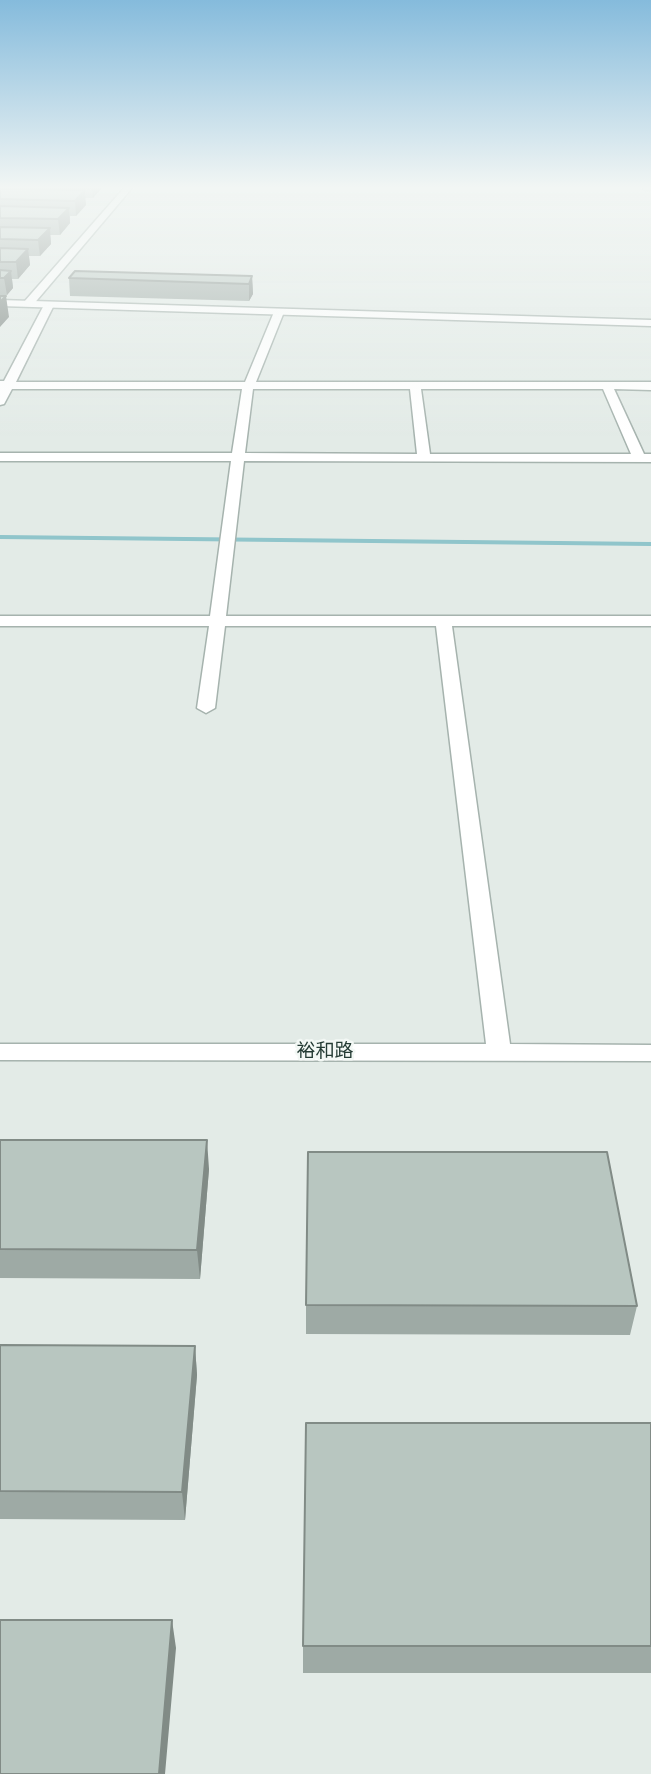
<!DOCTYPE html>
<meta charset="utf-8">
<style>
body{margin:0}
canvas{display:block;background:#e3ebe7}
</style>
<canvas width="651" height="1774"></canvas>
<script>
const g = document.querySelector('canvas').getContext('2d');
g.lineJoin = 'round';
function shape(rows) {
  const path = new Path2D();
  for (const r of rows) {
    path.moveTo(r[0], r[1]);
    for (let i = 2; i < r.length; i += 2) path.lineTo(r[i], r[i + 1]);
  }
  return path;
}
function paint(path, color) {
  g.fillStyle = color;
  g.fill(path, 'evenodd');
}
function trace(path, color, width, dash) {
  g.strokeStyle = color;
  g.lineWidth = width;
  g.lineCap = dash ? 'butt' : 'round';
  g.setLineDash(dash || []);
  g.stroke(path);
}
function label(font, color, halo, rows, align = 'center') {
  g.font = font + ' Arial,"Noto Sans SC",sans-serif';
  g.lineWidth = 5;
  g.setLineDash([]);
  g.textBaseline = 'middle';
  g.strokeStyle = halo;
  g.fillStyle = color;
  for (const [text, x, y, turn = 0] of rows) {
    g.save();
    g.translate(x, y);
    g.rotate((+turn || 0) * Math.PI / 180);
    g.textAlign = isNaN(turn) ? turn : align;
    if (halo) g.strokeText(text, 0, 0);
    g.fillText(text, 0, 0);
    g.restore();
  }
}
const stream = shape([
 [0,535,651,542,651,546,0,539,0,535]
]);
const minor = shape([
 [124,188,132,188,32,306,24,306,24,302,124,188],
 [643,188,651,188,651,190,644,190,643,188],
 [49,302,54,305,16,382,245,382,274,312,279,309,284,312,256,382,651,382,651,390,614,389,644,454,651,454,651,462,244,461,226,616,651,616,651,626,452,626,510,1044,651,1045,651,1061,0,1060,0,1044,486,1044,436,626,225,626,215,708,206,713,197,708,209,626,0,626,0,616,210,616,231,461,0,461,0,453,232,453,242,389,12,389,4,404,0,405,0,381,4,381,44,305,49,302],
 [410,389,417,454,245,453,253,389,410,389],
 [421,389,603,389,631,454,430,454,421,389]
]);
const tertiary = shape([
 [0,300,651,320,651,326,0,306,0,300]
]);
const wall = shape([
 [0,188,102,188,93,198,85,198,86,205,76,216,70,216,70,223,60,235,50,235,51,244,40,256,29,256,30,265,18,279,12,279,13,288,7,295,0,295],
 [252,276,253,294,249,301,70,296,69,278],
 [0,1140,209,1169,200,1279,0,1278],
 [306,1305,637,1306,630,1335,306,1334],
 [0,1345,195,1346,197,1375,185,1520,0,1519],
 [651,1423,651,1673,303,1673,303,1646]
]);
const shadedWall = shape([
 [92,188,102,188,93,198],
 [85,190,86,205,76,216,75,201],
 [69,208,70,223,60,235,58,219],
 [50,228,51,244,40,256,38,240],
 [28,249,30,265,18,279,16,262],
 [11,271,13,288,7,295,4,278],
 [252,276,253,294,249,301,249,284],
 [6,296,9,317,0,327,0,302],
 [207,1140,209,1169,200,1279,197,1250],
 [195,1346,197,1375,185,1520,182,1492],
 [172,1620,176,1648,165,1774,159,1774]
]);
const building = shape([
 [0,189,85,190,75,201,0,199,0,189],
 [0,206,69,208,58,219,0,218,0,206],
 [0,227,50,228,38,240,0,239,0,227],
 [0,248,28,249,16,262,0,262,0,248],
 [0,270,11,271,4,278,0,278,0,270],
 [75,271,252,276,249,284,69,278,75,271],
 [0,296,6,296,0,302,0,296],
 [0,1140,207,1140,197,1250,0,1249,0,1140],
 [308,1152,607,1152,637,1306,306,1305,308,1152],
 [0,1345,195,1346,182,1492,0,1491,0,1345],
 [306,1423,651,1423,651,1646,303,1646,306,1423],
 [0,1620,172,1620,159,1774,0,1774,0,1620]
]);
const streetNames = [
 ["裕和路",325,1052]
];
paint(stream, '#90c5cb');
trace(minor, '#a6b3ae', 3);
trace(tertiary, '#a6b3ae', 3);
paint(minor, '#fff');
paint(tertiary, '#fff');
paint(wall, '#9eaaa5');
paint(shadedWall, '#818b86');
paint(building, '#b8c6c0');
trace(building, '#818b86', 2);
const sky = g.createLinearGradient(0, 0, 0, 436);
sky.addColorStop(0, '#85bbdc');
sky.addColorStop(0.43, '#f2f6f4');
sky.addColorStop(1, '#f2f6f400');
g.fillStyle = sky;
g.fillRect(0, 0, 651, 436);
label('19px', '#243b34', '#f3f8f5', streetNames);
</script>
